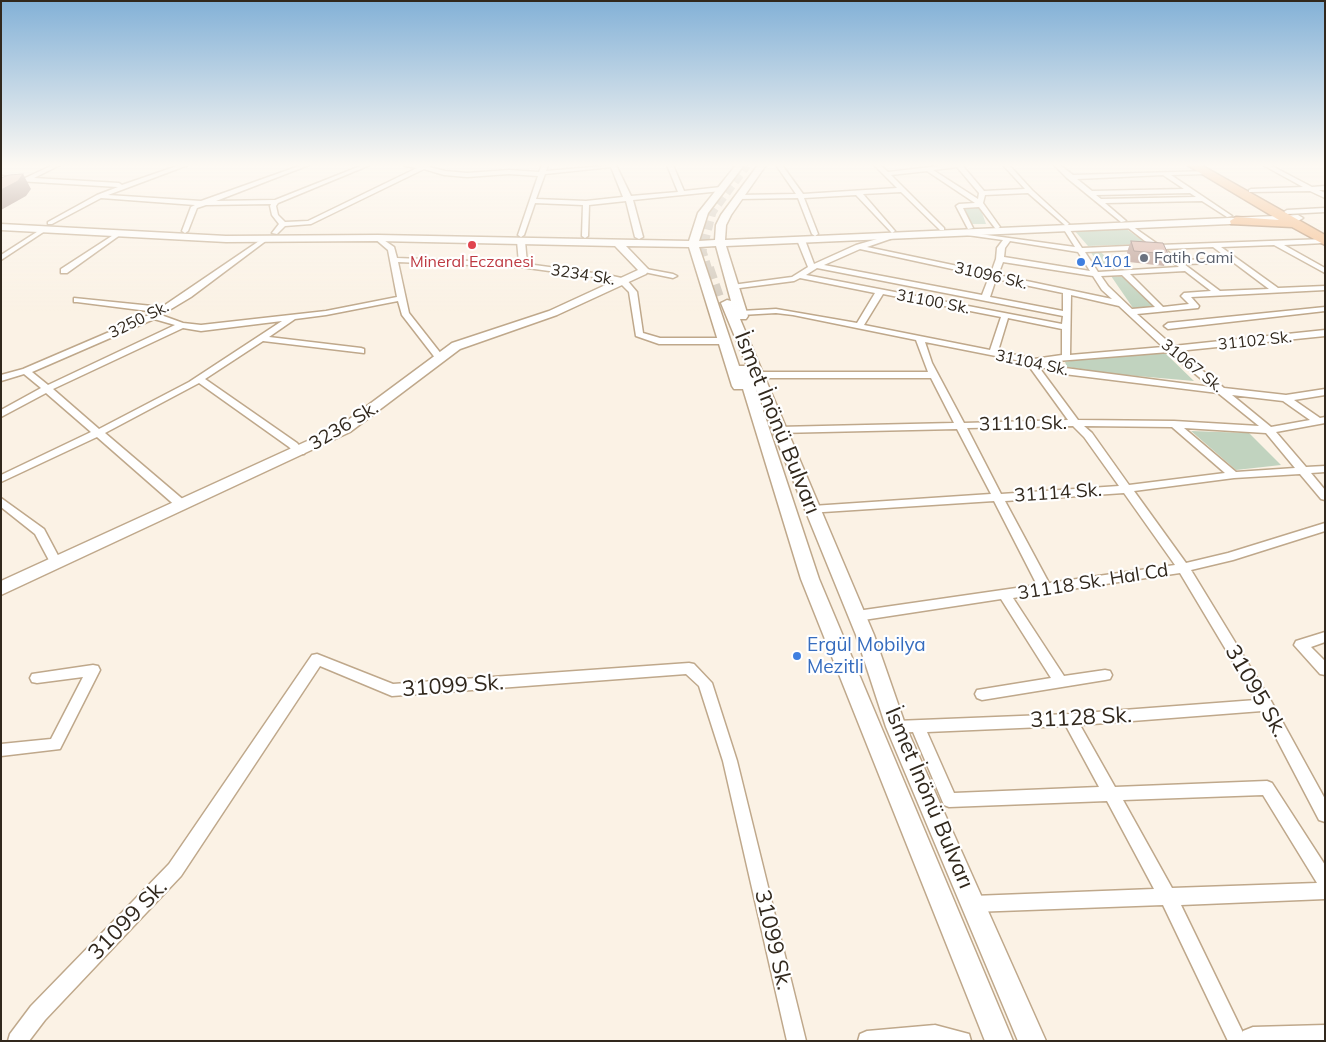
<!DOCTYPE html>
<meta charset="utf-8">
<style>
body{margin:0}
#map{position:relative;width:1326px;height:1042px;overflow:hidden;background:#fbf2e5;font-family:Mulish,sans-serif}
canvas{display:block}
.frame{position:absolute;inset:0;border:2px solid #31281d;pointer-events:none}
</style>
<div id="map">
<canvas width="1326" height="1042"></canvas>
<div class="frame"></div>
</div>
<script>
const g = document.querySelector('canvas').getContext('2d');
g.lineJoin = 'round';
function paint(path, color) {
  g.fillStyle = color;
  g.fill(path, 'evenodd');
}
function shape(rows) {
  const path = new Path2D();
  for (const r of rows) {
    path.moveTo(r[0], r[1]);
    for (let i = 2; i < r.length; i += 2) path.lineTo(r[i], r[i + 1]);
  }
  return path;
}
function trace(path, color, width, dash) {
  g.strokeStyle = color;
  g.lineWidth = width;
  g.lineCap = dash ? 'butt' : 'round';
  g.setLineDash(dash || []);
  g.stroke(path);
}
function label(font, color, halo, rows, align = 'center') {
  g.font = font + ' Mulish,sans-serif';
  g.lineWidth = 4.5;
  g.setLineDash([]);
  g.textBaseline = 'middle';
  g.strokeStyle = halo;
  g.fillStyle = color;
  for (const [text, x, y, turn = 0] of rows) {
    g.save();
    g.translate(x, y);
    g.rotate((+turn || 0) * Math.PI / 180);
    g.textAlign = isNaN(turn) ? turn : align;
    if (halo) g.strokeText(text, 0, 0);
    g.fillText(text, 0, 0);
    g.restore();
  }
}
const green = shape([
 [978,206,980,207,986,224,971,224,964,207],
 [1125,228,1147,244,1088,246,1074,230],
 [1090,251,1101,252,1117,269,1102,269],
 [1111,276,1123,277,1155,307,1133,308],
 [1164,352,1194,381,1114,374,1067,367,1065,362,1096,357],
 [1191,431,1249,433,1281,465,1236,470]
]);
const secondaryTunnelFar1 = shape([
 [708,270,702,251,712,212,747,165]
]);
const secondaryTunnel = shape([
 [708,268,720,303]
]);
const street = shape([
 [53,165,60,165,34,178,119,183,122,185,180,165,188,165,108,195,201,201,302,165,309,165,216,201,275,200,363,165,370,165,278,203,276,206,278,215,285,222,308,221,417,168,405,166,404,165,431,165,429,167,445,171,467,173,509,170,539,172,542,165,548,165,546,171,616,165,631,196,678,192,667,165,673,165,684,191,721,187,724,189,721,191,633,200,643,237,639,239,635,237,626,201,589,205,588,236,585,238,582,236,583,205,535,203,524,235,521,237,518,235,538,176,509,174,467,177,444,175,424,169,311,224,285,226,277,234,272,233,279,224,272,215,270,206,271,204,206,205,197,208,188,231,185,233,182,231,191,207,195,205,101,198,52,224,48,224,48,222,97,195,118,187,1,180,1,176,25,178,53,165],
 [611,167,623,197,586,201,536,199,545,174,611,167],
 [776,165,782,165,803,194,897,188,874,165,880,165,888,172,948,165,962,165,984,191,1025,189,1003,165,1009,165,1032,190,1068,223,1069,224,1066,226,1068,227,1082,248,1150,245,1127,227,1126,226,1129,224,1159,245,1325,239,1324,243,1284,245,1325,268,1325,273,1274,245,1221,247,1278,288,1325,286,1325,290,1191,297,1199,306,1198,308,1137,314,1173,346,1325,330,1325,336,1178,351,1224,388,1286,395,1325,389,1325,395,1294,400,1320,418,1325,417,1325,423,1276,432,1306,467,1325,466,1325,472,1311,473,1325,490,1325,500,1321,499,1300,474,1234,478,1134,491,1186,563,1228,553,1325,523,1325,531,1233,560,1191,570,1271,701,1325,799,1325,822,1319,820,1262,711,1080,725,1115,787,1267,781,1272,783,1325,865,1325,899,1181,905,1247,1041,1228,1041,1163,905,973,912,967,910,965,904,967,898,973,896,1154,889,1107,801,949,807,944,805,913,732,896,733,891,731,889,727,891,723,896,721,1070,714,1256,700,1180,573,1051,592,1046,594,1042,593,1013,598,1064,676,1105,670,1110,671,1112,675,1110,679,1105,680,982,700,977,698,975,694,977,690,1051,678,1001,599,857,621,853,619,851,616,853,613,857,611,1037,585,994,501,808,513,806,510,808,507,812,506,991,494,957,429,778,433,773,430,778,427,954,423,931,378,756,378,751,375,756,372,928,372,916,340,793,315,776,313,741,315,737,313,741,311,776,309,857,323,875,293,800,278,794,281,732,289,728,287,732,285,792,277,808,267,797,240,801,238,805,240,814,264,856,245,891,235,893,236,893,238,867,247,991,273,996,259,997,248,1003,240,967,235,964,233,965,232,1075,247,1063,228,1066,226,1028,193,985,195,983,203,1000,227,997,229,995,228,979,207,963,208,973,228,968,229,956,206,959,204,975,203,927,171,891,175,944,228,944,230,940,230,901,192,863,194,894,230,895,231,892,233,856,195,804,198,818,234,815,236,812,234,798,198,738,199,735,197,738,195,796,194,776,165],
 [957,167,979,193,978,199,933,170,957,167],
 [1010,241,1078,252,1090,271,1004,257,1005,248,1010,241],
 [1213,247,1269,289,1220,291,1184,264,1221,263,1224,263,1224,259,1179,260,1164,249,1213,247],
 [860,249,989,277,982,295,824,265,860,249],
 [1156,249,1179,267,1098,272,1085,252,1156,249],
 [1003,262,1093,276,1102,290,1112,299,998,275,1003,262],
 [817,268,1063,316,1062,324,806,275,817,268],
 [1185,271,1211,291,1184,293,1181,296,1189,304,1163,307,1130,274,1185,271],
 [1122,275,1155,307,1132,309,1108,286,1101,276,1122,275],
 [996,279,1063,293,1063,311,990,297,996,279],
 [883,294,1001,317,990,350,864,325,883,294],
 [1071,295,1119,306,1163,347,1070,355,1071,295],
 [1008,318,1062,329,1062,355,1034,359,998,351,1008,318],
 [925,342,1026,362,1068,420,964,423,932,363,925,342],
 [1169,352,1211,387,1065,368,1045,362,1169,352],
 [1038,366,1064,374,1218,393,1259,426,1174,421,1078,420,1038,366],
 [1232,395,1283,401,1310,420,1271,427,1232,395],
 [1073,426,1084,437,1119,486,1001,494,967,428,1073,426],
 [1084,426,1172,427,1225,473,1129,485,1092,433,1084,426],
 [1184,428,1266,433,1295,468,1236,472,1184,428],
 [1124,493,1175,565,1049,583,1005,501,1124,493],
 [1066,726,1099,787,954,793,927,732,1066,726],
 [1263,795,1317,883,1172,888,1123,800,1263,795],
 [1054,165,1060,165,1073,175,1208,171,1209,172,1206,174,1171,175,1232,216,1227,217,1202,201,1105,203,1126,221,1121,222,1067,178,1054,165],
 [1163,175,1184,189,1092,191,1077,179,1163,175],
 [1190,193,1196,197,1101,199,1096,195,1190,193],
 [1263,165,1270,165,1312,187,1325,186,1325,190,1319,190,1325,193,1325,198,1310,191,1249,192,1249,190,1251,189,1303,187,1263,165],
 [1325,208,1325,212,1287,214,1284,212,1287,210,1325,208],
 [43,228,46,230,45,231,1,260,1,255,43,228],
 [118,232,120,233,120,235,67,273,61,273,61,269,118,232],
 [265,237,269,239,267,240,191,297,161,315,183,323,201,325,326,311,397,297,388,250,374,238,378,236,394,247,397,258,519,263,517,241,521,239,525,241,527,264,608,275,626,279,637,292,643,333,660,338,723,338,727,341,723,344,659,344,636,336,629,292,620,283,608,279,520,267,398,262,409,313,442,355,442,359,436,359,402,315,398,301,326,315,295,319,269,337,361,348,364,349,364,353,263,341,205,379,297,443,305,452,304,454,296,454,289,447,199,383,105,433,186,502,188,505,186,508,178,508,97,437,1,482,1,475,91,432,46,393,1,417,1,410,41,388,24,374,1,381,1,375,23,369,156,312,77,302,74,302,74,298,162,307,265,237],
 [154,319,175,325,48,385,32,372,154,319],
 [282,321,189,382,99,429,53,389,183,328,201,331,282,321],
 [641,268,673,274,677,276,673,278,644,272,640,270,641,268],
 [1325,307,1325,311,1168,329,1164,326,1168,323,1325,307],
 [1,498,44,529,62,563,60,566,52,566,35,534,1,507,1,498],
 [1325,632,1325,642,1311,647,1325,661,1325,675,1320,674,1294,645,1296,641,1325,632],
 [317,654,393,684,689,663,694,664,712,683,737,761,806,1041,787,1041,723,761,699,686,686,674,392,696,320,666,181,876,45,1020,29,1041,8,1041,10,1034,31,1006,169,864,312,655,317,654],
 [93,665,98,666,100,670,60,749,1,756,1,744,51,739,83,677,37,683,32,682,30,678,32,674,93,665],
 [935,1025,969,1034,971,1041,858,1041,860,1034,867,1031,935,1025]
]);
const secondary = shape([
 [736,165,744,165,708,213,699,241,715,240,716,225,721,215,758,165,766,165,731,215,726,225,725,240,1298,215,1303,218,1298,221,726,246,748,316,746,319,740,319,874,635,906,727,1046,1041,1018,1041,886,727,856,635,756,389,819,579,1013,1041,985,1041,801,579,743,389,734,389,732,386,689,247,626,246,649,270,646,274,557,315,460,349,350,432,1,595,1,581,340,426,452,343,549,311,638,270,615,246,378,241,226,242,1,230,1,224,226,236,378,235,689,241,698,213,736,165],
 [716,246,731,301,727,300,721,303,747,366,739,366,699,247,716,246],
 [1325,1025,1325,1041,1239,1041,1243,1031,1253,1027,1325,1025]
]);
const highway = shape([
 [1187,165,1201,165,1325,235,1325,245,1292,227,1231,224,1230,221,1236,217,1279,220,1187,165]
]);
const wall = shape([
 [1131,241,1168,254,1164,266,1129,262,1127,252]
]);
const shadedWall = shape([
 [23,174,31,189,26,196,1,210,1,190]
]);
const building = shape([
 [23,174,18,181,1,190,1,178,9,175,23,174],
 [1131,241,1163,243,1168,254,1134,251,1131,241]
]);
const markers = [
 [472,245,5,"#e0444e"],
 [1144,258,5,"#6b7280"],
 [1081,262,5,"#3f7fe0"],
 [797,656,5,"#3f7fe0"]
];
const farWorshipnames = [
 ["Fatih Cami",1154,258]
];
const farHealthnames = [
 ["Mineral Eczanesi",472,262]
];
const farShopnames = [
 ["A101",1091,262]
];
const farStreetnames = [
 ["3234 Sk.",583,275,9],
 ["31096 Sk.",991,276,13],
 ["31100 Sk.",933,302,11],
 ["3250 Sk.",139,320,-26],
 ["31102 Sk.",1255,341,-6],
 ["31104 Sk.",1032,363,12],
 ["31067 Sk.",1192,366,39]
];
const streetNames = [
 ["31110 Sk.",1023,424,-1],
 ["3236 Sk.",344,426,-31],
 ["31114 Sk.",1058,493,-4],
 ["31118 Sk. Hal Cd",1093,582,-9]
];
const shopNames = [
 ["Ergül Mobilya",807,645],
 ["Mezitli",807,667]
];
const nearStreetnames = [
 ["İsmet İnönü Bulvarı",777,423,68],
 ["31099 Sk.",453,686,-4],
 ["31095 Sk.",1256,691,60],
 ["31128 Sk.",1081,718,-3],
 ["İsmet İnönü Bulvarı",929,798,67],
 ["31099 Sk.",128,920,-46],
 ["31099 Sk.",773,940,77]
];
paint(green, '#c1d3bf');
trace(secondaryTunnelFar1, '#d3cabd', 9, [9, 5]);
trace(secondaryTunnel, '#d3cabd', 12, [12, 6]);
trace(street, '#bfa88b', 3);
trace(secondary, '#bfa88b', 3);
trace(highway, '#b08661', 3);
paint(street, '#fff');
paint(secondary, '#fff');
paint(highway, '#f4b985');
paint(wall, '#bda096');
paint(shadedWall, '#9a827a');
paint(building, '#dcbaaf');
trace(building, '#9a827a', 1);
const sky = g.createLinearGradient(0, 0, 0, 311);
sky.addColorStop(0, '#83b1d7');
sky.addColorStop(0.53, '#fdf9f3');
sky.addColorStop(1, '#fdf9f300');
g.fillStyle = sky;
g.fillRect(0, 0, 1326, 311);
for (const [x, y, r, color] of markers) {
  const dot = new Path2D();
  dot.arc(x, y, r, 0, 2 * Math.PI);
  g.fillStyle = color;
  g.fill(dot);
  trace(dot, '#fff', 2);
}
label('16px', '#5b616d', '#fff', farWorshipnames, 'left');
label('16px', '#be3a42', '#fff', farHealthnames);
label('16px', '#366cbe', '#fff', farShopnames, 'left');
label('16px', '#31281d', '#fff', farStreetnames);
label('19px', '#31281d', '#fff', streetNames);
label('19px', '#366cbe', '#fff', shopNames, 'left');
label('22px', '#31281d', '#fff', nearStreetnames);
</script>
